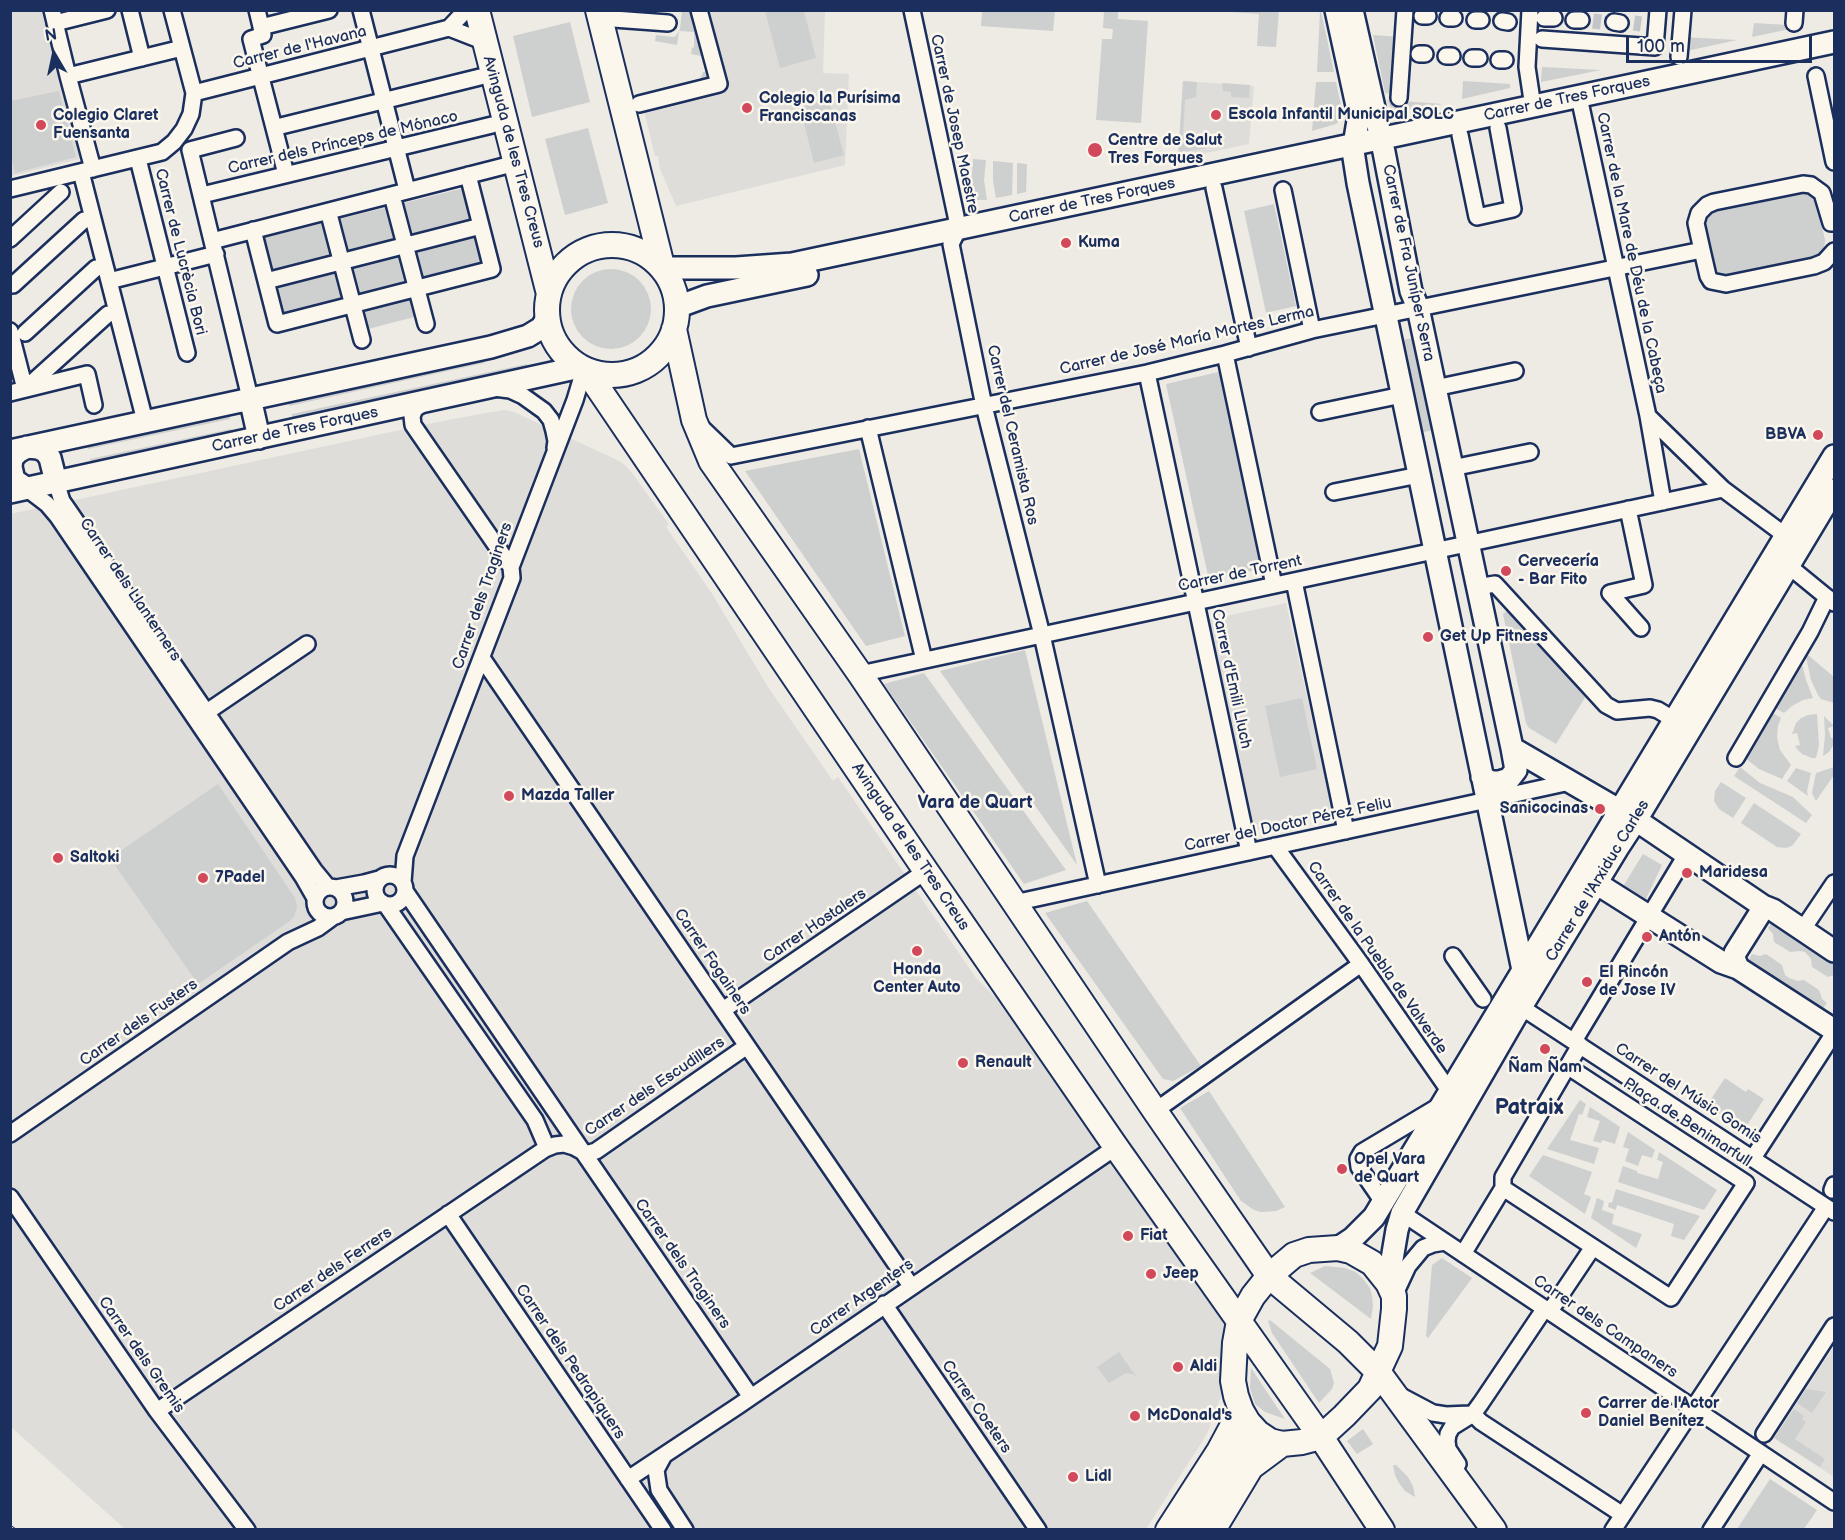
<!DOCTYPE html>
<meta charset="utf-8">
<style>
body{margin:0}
#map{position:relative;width:1845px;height:1540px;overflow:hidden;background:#eeebe4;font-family:"Balsamiq Sans",sans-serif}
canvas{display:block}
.frame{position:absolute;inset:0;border:12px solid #1b2f5e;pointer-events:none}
.north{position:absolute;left:24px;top:24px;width:60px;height:60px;-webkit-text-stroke:4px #fbf7ec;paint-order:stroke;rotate:351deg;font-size:16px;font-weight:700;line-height:24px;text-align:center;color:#1b2f5e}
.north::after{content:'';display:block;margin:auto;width:21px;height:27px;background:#1b2f5e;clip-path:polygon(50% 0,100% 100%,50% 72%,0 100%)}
.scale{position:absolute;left:1626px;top:36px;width:186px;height:27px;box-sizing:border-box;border:3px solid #1b2f5e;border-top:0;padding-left:8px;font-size:18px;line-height:21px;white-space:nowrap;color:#1b2f5e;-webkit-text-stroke:4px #fbf7ec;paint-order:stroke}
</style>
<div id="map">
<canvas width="1845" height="1540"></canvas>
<div class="frame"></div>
<div class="north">N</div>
<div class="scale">100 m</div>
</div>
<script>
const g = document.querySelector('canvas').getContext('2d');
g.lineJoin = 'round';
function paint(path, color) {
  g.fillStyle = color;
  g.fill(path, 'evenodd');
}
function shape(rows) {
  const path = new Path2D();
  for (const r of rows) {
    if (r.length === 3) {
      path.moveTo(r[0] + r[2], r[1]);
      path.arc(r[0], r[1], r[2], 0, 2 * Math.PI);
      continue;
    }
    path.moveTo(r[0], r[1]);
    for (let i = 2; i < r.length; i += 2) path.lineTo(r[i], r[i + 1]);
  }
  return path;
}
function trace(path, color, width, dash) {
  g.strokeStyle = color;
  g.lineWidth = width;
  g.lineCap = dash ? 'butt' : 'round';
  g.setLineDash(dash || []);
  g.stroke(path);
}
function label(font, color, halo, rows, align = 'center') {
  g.font = font + ' "Balsamiq Sans",sans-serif';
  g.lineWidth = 5;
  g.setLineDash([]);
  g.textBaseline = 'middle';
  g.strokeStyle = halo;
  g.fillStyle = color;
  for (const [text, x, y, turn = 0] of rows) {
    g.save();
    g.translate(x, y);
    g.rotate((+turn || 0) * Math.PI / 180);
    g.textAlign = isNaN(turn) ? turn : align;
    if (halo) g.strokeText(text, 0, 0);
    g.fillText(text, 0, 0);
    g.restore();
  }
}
const built = shape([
 [11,11,42,11,80,159,11,176],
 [704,11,825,11,823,73,849,74,845,165,676,206,660,169,658,156,655,156,644,111,650,105,724,85],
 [1183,81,1254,86,1249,144,1178,159],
 [505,410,514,412,615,459,624,464,632,473,669,524,666,527,711,592,768,687,833,781,838,777,976,978,1076,1076,1235,1319,1229,1375,1207,1434,1146,1529,125,1529,11,1427,10,514,428,424,480,414],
 [1286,603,1333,813,1254,831,1208,620],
 [1834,1346,1834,1477,1774,1438]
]);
const green = shape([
 [682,11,693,11,706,58,711,82,698,85,703,72,705,72,706,57,691,54,692,48,694,47,694,32,679,31,677,45,655,41,656,35,673,37,676,36,680,29],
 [765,11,804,11,816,58,780,68],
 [982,11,1055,11,1053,31,981,26],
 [1104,11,1118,11,1118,19,1148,21,1141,123,1096,120,1102,39,1112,39,1113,29,1103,28],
 [1218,11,1279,11,1276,47,1257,46,1259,14],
 [1320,11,1321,11,1334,72,1317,72],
 [570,22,590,102,532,117,513,36],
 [1754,23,1804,26,1752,37],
 [1373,35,1400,37,1395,94,1385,93],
 [1683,37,1737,40,1682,52],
 [1542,67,1601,70,1541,82],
 [1183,81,1197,82,1196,97,1185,100,1183,136,1209,138,1208,144,1208,148,1182,152,1182,158,1178,159],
 [1463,81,1510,84,1510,88,1462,99],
 [1316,82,1336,82,1342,110,1339,121,1336,124,1312,131],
 [1222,83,1250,85,1249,98,1231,97,1231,92,1223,91],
 [59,91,76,157,15,173,11,156,11,101],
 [829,100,844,155,814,163,800,107],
 [1387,100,1443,104,1397,112,1391,110],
 [588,128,608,203,565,215,545,139],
 [973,159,986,160,984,180,987,200,970,200],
 [993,161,1013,163,1012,195,996,198,993,181],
 [1017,163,1027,164,1026,192,1017,194],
 [468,187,484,259,481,264,295,314,286,314,279,310,259,239],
 [1802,191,1809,193,1814,198,1817,204,1825,240,1824,250,1818,257,1727,277,1716,274,1713,270,1703,222,1706,214,1713,210],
 [1274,204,1296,306,1266,313,1244,211],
 [611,309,40],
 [412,295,418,316,364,330,359,309],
 [1424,336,1443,428,1410,435,1391,342],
 [483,359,484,363,289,406,288,401],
 [527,364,528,368,292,419,292,414],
 [1223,371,1266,568,1209,580,1166,384],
 [229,415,230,419,88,449,87,445],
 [231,429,233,433,91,463,90,459],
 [859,449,905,636,866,646,745,471],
 [1508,610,1511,611,1586,696,1556,744,1529,728,1526,723,1503,614],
 [1025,650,1077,865,940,671],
 [1808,655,1834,677,1834,703,1821,699,1818,695,1811,680,1806,657],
 [1802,664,1806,680,1813,698,1803,700,1792,706,1784,713,1775,708],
 [924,673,1066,870,1024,884,884,684],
 [1302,698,1317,769,1280,777,1265,706],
 [1773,713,1781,718,1778,726,1777,738,1780,750,1791,765,1782,779,1759,769,1745,758],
 [1817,714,1819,745,1816,758,1812,758,1802,754,1797,749,1795,746,1800,745,1797,733,1792,734,1796,723,1801,718,1808,715],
 [1824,716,1834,726,1828,728,1831,738,1834,738,1834,744,1829,752,1823,756,1825,735],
 [1740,767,1760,783,1793,797,1812,815,1806,823,1734,776],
 [1834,767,1834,775,1816,801,1812,793,1816,773],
 [1796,768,1811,773,1807,791,1808,796,1787,781],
 [1721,782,1746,798,1733,818,1719,809,1714,801,1715,791],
 [218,784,295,898,297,907,294,917,290,921,198,984,110,858],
 [1754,803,1801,834,1792,846,1786,848,1777,847,1741,823],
 [1643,854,1662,865,1644,903,1622,888],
 [1087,901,1201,1066,1173,1081,1163,1079,1045,913],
 [1773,921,1834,963,1834,975,1828,977,1812,967,1811,959,1805,952,1800,951,1790,952,1774,942,1773,934,1768,928],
 [1752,954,1760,956,1766,954,1782,965,1785,975,1789,978,1798,981,1804,980,1819,990,1822,999,1827,1003,1822,1010,1748,961],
 [1725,1078,1746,1092,1748,1089,1764,1099,1744,1130,1707,1105],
 [1209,1091,1285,1207,1276,1211,1261,1212,1254,1210,1241,1201,1180,1108],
 [1580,1100,1586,1104,1582,1115,1579,1114,1570,1140,1599,1148,1594,1164,1547,1149],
 [1590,1107,1620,1127,1615,1144,1602,1140,1601,1143,1593,1141,1600,1121,1587,1117],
 [1628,1132,1655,1150,1652,1158,1642,1155,1638,1166,1625,1161,1629,1149,1623,1147],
 [1659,1152,1717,1190,1704,1210,1618,1182,1623,1166,1637,1171,1637,1173,1658,1179,1663,1162,1657,1160],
 [1543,1155,1592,1172,1584,1194,1591,1197,1585,1214,1529,1176],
 [1616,1189,1700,1216,1684,1240,1671,1236,1674,1224,1617,1205,1616,1210,1608,1207,1609,1202,1612,1203],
 [1597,1198,1604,1201,1602,1210,1614,1214,1612,1224,1642,1234,1636,1248,1591,1218],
 [1442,1258,1472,1278,1428,1338,1426,1336,1432,1265],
 [1325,1266,1345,1268,1356,1272,1364,1280,1370,1288,1372,1296,1373,1306,1371,1319,1310,1273],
 [1270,1320,1330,1369,1334,1383,1332,1389,1319,1403,1272,1333,1268,1321],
 [1119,1352,1137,1378,1133,1374,1126,1373,1109,1383,1097,1367],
 [1251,1368,1285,1419,1265,1412,1255,1404,1250,1388],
 [1806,1389,1826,1392,1812,1413,1797,1403],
 [1794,1409,1804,1416,1802,1419,1806,1422,1795,1439,1825,1459,1820,1467,1774,1438],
 [1363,1429,1373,1444,1357,1454,1347,1441],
 [1393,1465,1396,1465,1408,1477,1413,1486,1415,1497,1405,1491,1399,1483,1395,1475],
 [1770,1479,1817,1510,1804,1529,1737,1529]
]);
const streetTunnel = shape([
 [1593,21,1601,22],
 [1634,23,1641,24]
]);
const street = shape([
 [52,10,68,76],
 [130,10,142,58],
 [257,10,263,35,251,39,286,174],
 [361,10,407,190],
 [912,10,956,216,958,230,951,244,984,406,1042,635,1098,885],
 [1530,10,1527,67,1533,107],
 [1422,16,1428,16],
 [600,18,668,23],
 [1448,18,1454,18],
 [1544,18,1554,18],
 [1475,20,1481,20],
 [1574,20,1581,20],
 [1502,21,1508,22],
 [1614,22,1620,23],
 [55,23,107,10],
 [1794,23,1795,10],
 [261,27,329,10],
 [449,28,485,42],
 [1542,39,1655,47,1658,10],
 [1419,54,1425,54],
 [1446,56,1452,56],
 [1679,57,1683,10],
 [1472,58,1479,58],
 [1499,60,1505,60],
 [1816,76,1834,162],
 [194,93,449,28,466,10],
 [1579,97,1648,416,1663,502],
 [1399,98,1405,10],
 [639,104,719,84,699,10],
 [281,126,480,77],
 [1460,135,1477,217,1513,209,1498,128],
 [236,138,190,150,250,398],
 [138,159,187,353],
 [93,169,68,76,182,48],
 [81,172,145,421],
 [1214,188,1249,348],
 [10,189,162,152,174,142,184,129,191,114,194,93,172,10],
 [1283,190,1312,330],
 [202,195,492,125],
 [394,203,426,324],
 [330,218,362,340],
 [253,230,277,324,492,269,468,175],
 [10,239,61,192],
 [212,241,516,163],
 [1702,250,1708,276,1711,281,1726,284,1814,266,1824,262,1834,251],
 [109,281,216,254],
 [266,281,481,226],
 [13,285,84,220],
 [10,331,25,389,108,314],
 [25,333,96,268],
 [1225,354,1274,585],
 [1147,373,1249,852],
 [494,388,510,390,523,396,544,411,551,420,554,431,556,441,555,448],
 [1435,388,1515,371],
 [10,393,87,374,94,405],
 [427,401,415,409,412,416,413,425,511,567],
 [1320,412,1402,395],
 [1648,416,1723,489,1786,536,1790,567,1834,603],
 [868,428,924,660],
 [703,429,731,456,1147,373,1225,354,1312,330,1702,250,1696,223,1699,213,1707,205,1714,202,1803,184,1811,185,1822,193,1831,223,1834,223],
 [1452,468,1530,452],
 [56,482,62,501,69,511,314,870,328,887],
 [26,488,47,504,58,517,303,877,315,898],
 [1334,492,1419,475],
 [1628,509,1644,585,1610,593,1641,628],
 [1294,581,1346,831],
 [1477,587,1495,584,1606,705,1617,711,1650,708,1658,710,1676,721],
 [482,658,911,1286],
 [860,674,1723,489],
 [198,718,307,644],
 [1736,758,1810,632,1827,597],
 [1275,846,1361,964,1450,1092],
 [390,890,15],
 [403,882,405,856,512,578,511,567,575,400,581,380,581,368],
 [330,902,15],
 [336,888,364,883,379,879],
 [405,891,583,1152,589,1153,596,1151,747,1046],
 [1014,903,1570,782],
 [386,905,535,1120,547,1148],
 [341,912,383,903],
 [1803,929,1834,883],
 [1453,956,1483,999],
 [1521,1007,1834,1212],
 [723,1010,926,871],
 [1574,1041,1686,855],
 [1155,1111,1361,964],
 [10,1134,288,942,318,928,333,917],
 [1753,1158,1834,1033],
 [1503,1188,1671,1298,1746,1183,1567,1066],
 [1832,1190,1834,1185],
 [10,1197,157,1411,247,1530],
 [1383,1202,1359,1167,1358,1159,1362,1152,1439,1106],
 [1402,1213,1834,1502],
 [448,1214,663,1530],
 [1463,1254,1503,1188,1503,1177,1580,1045],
 [1394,1296,1408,1266,1423,1248,1433,1244,1445,1242],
 [884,1304,1038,1530],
 [1550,1311,1593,1247],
 [1399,1395,1433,1413,1446,1415,1470,1414],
 [157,1411,545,1149,555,1145,564,1144,574,1147,583,1152,751,1397],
 [1473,1414,1481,1422,1623,1515],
 [1764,1434,1834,1326],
 [663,1457,656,1470,659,1490,685,1530],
 [1458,1464,1448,1449,1447,1441,1448,1434,1452,1427,1473,1414,1481,1403,1545,1308],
 [628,1479,738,1406,1116,1147],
 [1613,1530,1826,1207],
 [1711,1530,1761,1453]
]);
const secondary = shape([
 [1336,10,1359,115,1353,151,1358,183,1523,970],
 [1352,10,1384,152,1411,291,1418,308,1512,748,1636,820,1763,906,1773,910,1834,951],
 [664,268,736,268,792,264,1834,42],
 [677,307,707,296,807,275],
 [250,398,259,438],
 [10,451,491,347,528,336,541,328,547,319],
 [26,488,14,480,11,467,12,458,18,452,27,447,38,448,45,451,50,458,56,482],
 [10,492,580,367],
 [1482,777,1491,782,1499,782,1509,779,1516,770,1512,748],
 [1596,883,1721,962,1738,968,1834,1030],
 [1738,968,1734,958,1735,953,1764,907],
 [1338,1248,1353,1238,1374,1217,1834,456],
 [1388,1283,1397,1230,1402,1213,1521,1007,1617,849,1636,820,1834,490]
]);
const primary = shape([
 [477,10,549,294],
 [598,10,662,266],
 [612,310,65],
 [674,329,694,420,711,461,860,674,1155,1111,1269,1276,1348,1342,1379,1373,1494,1530],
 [586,370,926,871,1116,1147,1321,1437,1382,1530],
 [1338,1248,1351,1251,1372,1263,1388,1283,1394,1296,1394,1309,1390,1346,1370,1389,1344,1416,1321,1437,1302,1442,1282,1444,1270,1441,1258,1433,1248,1422,1241,1410,1236,1396,1233,1381,1235,1343,1239,1321,1253,1296,1269,1276,1294,1255,1309,1250,1338,1248],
 [1168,1530,1219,1451,1241,1410],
 [1191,1530,1235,1459,1258,1433],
 [1213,1530,1251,1467,1282,1444]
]);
const rail = shape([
 [10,1528,13,1530]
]);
const markers = [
 [747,108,6,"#d1495b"],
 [1216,115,6,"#d1495b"],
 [41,125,6,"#d1495b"],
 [1095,150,8,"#d1495b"],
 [1066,243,6,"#d1495b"],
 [1818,435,6,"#d1495b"],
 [1506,571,6,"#d1495b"],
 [1428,637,6,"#d1495b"],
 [509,796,6,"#d1495b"],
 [1600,809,6,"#d1495b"],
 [58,858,6,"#d1495b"],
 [1687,873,6,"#d1495b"],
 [203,878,6,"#d1495b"],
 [1647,937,6,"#d1495b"],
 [917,951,6,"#d1495b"],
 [1587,982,6,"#d1495b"],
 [1545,1049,6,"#d1495b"],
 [963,1063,6,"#d1495b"],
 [1342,1169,6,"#d1495b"],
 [1128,1236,6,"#d1495b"],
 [1151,1274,6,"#d1495b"],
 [1178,1367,6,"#d1495b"],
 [1586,1413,6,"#d1495b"],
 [1135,1416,6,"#d1495b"],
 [1073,1477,6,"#d1495b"]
];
const streetNames = [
 ["Carrer de l'Havana",300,48,-14],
 ["Carrer de Tres Forques",1567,99,-12],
 ["Carrer de Josep Maestre",954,124,78],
 ["Carrer dels Prínceps de Mónaco",343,143,-13],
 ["Avinguda de les Tres Creus",513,152,75],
 ["Carrer de Tres Forques",1092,201,-12],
 ["Carrer de Lucrècia Bori",180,252,76],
 ["Carrer de la Mare de Déu de la Cabeça",1631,253,78],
 ["Carrer de Fra Juníper Serra",1408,263,78],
 ["Carrer de José María Mortes Lerma",1187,341,-13],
 ["Carrer de Tres Forques",295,430,-12],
 ["Carrer del Ceramista Ros",1012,435,77],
 ["Carrer de Torrent",1240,574,-12],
 ["Carrer dels Llanterners",130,590,56],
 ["Carrer dels Traginers",483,596,-71],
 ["Carrer d'Emili Lluch",1231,679,78],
 ["Carrer del Doctor Pérez Feliu",1288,825,-12],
 ["Avinguda de les Tres Creus",910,847,56],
 ["Carrer de l'Arxiduc Carles",1598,881,-59],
 ["Carrer Hostalers",815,926,-34],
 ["Carrer de la Puebla de Valverde",1377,958,55],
 ["Carrer Fogainers",712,962,56],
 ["Carrer dels Fusters",139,1023,-35],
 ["Carrer dels Escudillers",655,1087,-34],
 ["Carrer del Músic Gomis",1688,1094,33],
 ["Plaça de Benimarfull",1687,1123,33],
 ["Carrer dels Traginers",682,1264,55],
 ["Carrer dels Ferrers",333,1270,-34],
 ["Carrer Argenters",862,1298,-35],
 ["Carrer dels Campaners",1605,1327,34],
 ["Carrer dels Gremis",141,1355,55],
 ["Carrer dels Pedrapiquers",570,1362,56],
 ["Carrer Coeters",976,1407,55]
];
const poiNames = [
 ["Colegio la Purísima",759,99],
 ["Franciscanas",759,117],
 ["Escola Infantil Municipal SOLC",1228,115],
 ["Colegio Claret",53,116],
 ["Fuensanta",53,134],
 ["Centre de Salut",1108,141],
 ["Tres Forques",1108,159],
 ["Kuma",1078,243],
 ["BBVA",1806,435,"right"],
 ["Cervecería",1518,562],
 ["- Bar Fito",1518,580],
 ["Get Up Fitness",1440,637],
 ["Mazda Taller",521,796],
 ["Sanicocinas",1588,809,"right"],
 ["Saltoki",70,858],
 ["Maridesa",1699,873],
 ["7Padel",215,878],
 ["Antón",1659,937],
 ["Honda",917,970,"center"],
 ["Center Auto",917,988,"center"],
 ["El Rincón",1599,973],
 ["de Jose IV",1599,991],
 ["Renault",975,1063],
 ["Ñam Ñam",1545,1068,"center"],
 ["Opel Vara",1354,1160],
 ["de Quart",1354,1178],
 ["Fiat",1140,1236],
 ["Jeep",1163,1274],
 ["Aldi",1190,1367],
 ["Carrer de l'Actor",1598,1404],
 ["Daniel Benítez",1598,1422],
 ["McDonald's",1147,1416],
 ["Lidl",1085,1477]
];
const neighbourhoodNames = [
 ["Vara de Quart",975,803]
];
const districtNames = [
 ["Patraix",1529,1108]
];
paint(built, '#deddda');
paint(green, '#cecfcf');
trace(streetTunnel, '#c4c5c9', 15, [15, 8]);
trace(street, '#1b2f5e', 20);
trace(secondary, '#1b2f5e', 26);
trace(primary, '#1b2f5e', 28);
trace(street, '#fbf7ec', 15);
trace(secondary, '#fbf7ec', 21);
trace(primary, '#fbf7ec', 24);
trace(rail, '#1b2f5e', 6);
trace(rail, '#fbf7ec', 4, [11]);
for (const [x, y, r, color] of markers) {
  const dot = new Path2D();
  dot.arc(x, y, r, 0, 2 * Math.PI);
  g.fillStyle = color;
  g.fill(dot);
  trace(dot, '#fbf7ec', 2);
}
label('16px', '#1b2f5e', '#fbf7ec', streetNames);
label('bold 16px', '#1b2f5e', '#fbf7ec', poiNames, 'left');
label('bold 18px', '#1b2f5e', '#fbf7ec', neighbourhoodNames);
label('bold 22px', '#1b2f5e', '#fbf7ec', districtNames);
</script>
